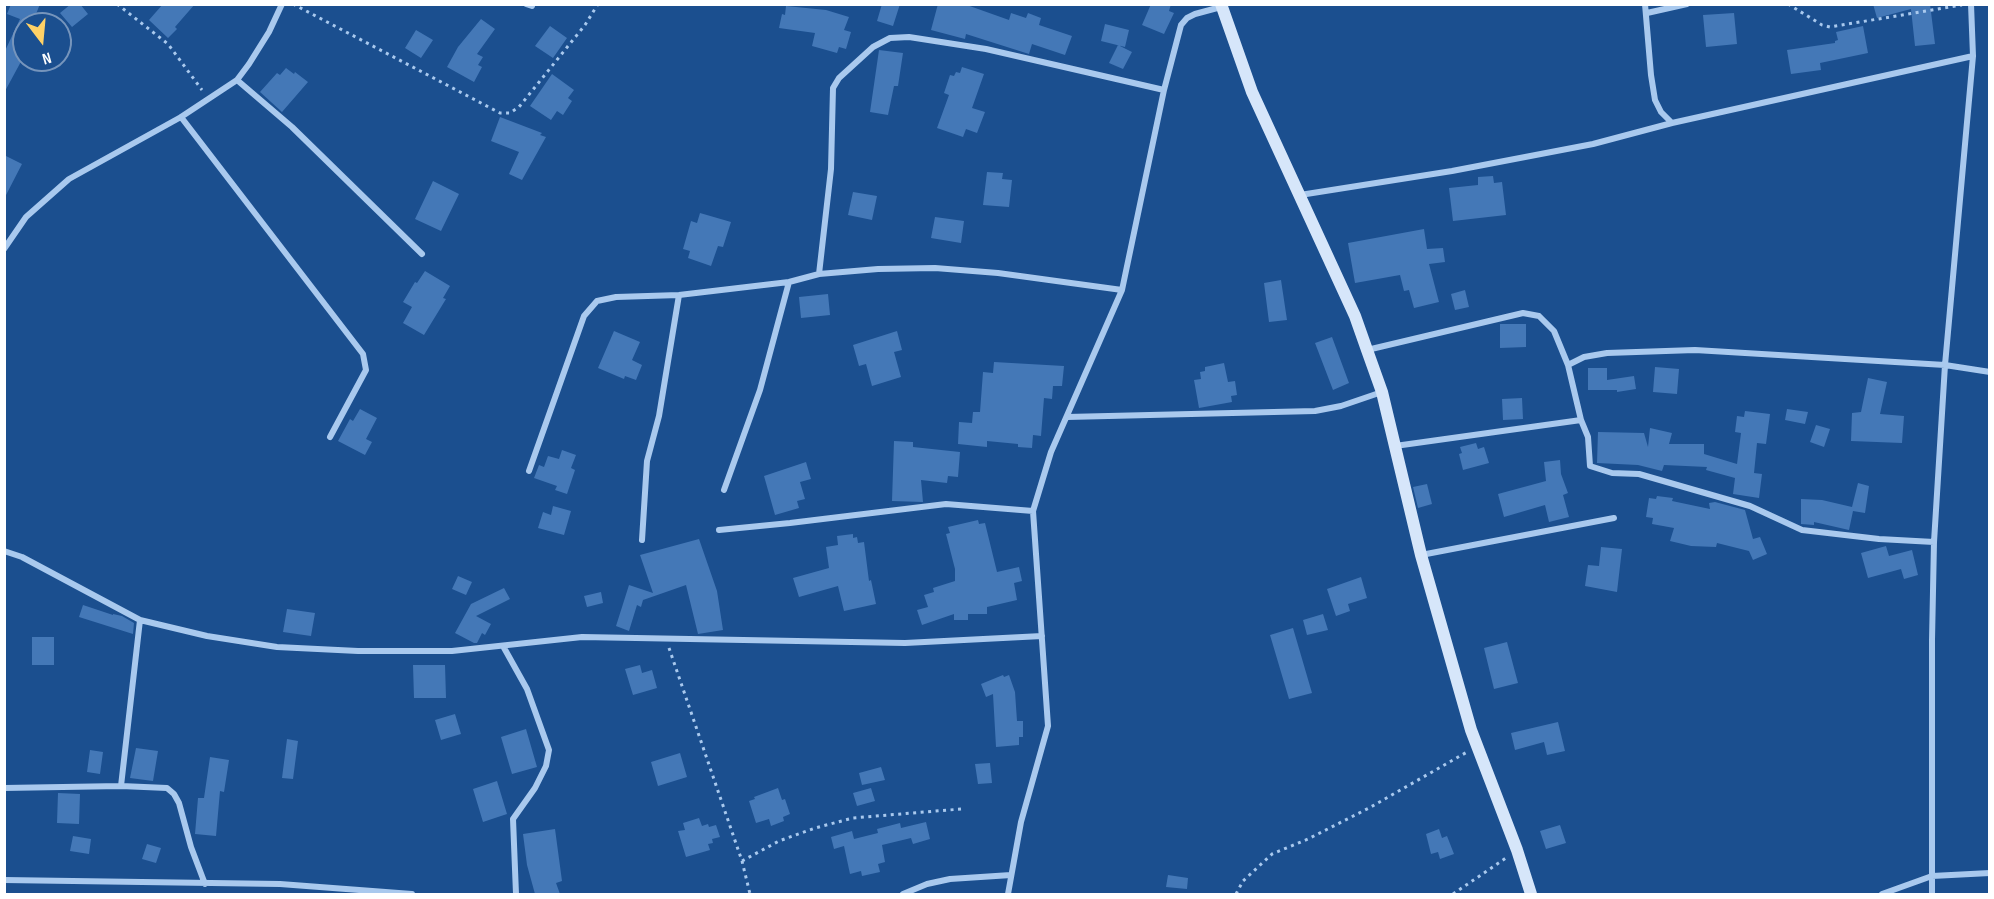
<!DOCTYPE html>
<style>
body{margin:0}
#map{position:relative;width:1994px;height:899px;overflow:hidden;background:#1b4f8f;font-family:"Sofia Sans Condensed",sans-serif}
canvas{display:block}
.frame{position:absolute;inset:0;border:6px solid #fff;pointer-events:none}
.north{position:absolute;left:12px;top:12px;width:60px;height:60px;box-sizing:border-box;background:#1b4f8f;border:2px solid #7695bc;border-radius:50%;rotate:164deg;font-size:16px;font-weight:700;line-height:24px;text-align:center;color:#fff}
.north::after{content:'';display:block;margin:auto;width:21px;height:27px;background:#ffd166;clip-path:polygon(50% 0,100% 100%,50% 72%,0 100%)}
</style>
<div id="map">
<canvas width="1994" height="899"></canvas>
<div class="frame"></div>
<div class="north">N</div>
</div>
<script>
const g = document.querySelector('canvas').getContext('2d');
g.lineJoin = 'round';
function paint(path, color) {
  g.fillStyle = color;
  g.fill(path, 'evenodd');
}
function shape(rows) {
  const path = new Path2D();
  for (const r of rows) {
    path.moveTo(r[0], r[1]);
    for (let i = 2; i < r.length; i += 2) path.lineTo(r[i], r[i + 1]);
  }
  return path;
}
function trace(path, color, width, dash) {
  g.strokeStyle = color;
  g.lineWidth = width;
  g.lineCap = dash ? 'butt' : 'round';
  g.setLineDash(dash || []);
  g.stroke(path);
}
const building = shape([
 [11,4,40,4,32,24,24,24,24,56,4,93,4,53,20,19,7,14],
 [71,4,80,4,88,14,72,27,60,13],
 [163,4,195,4,175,27,177,29,168,38,149,20],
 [882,4,900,4,893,26,877,21],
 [938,4,964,4,1009,20,1011,13,1026,18,1028,13,1041,18,1039,25,1072,36,1065,55,1032,44,1029,54,966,34,965,39,931,30],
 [1151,4,1171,4,1169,11,1174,13,1164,34,1142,25],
 [1873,4,1930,4,1935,44,1915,46,1911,9,1877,18],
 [786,6,826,10,849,17,844,30,851,32,846,49,839,47,837,53,812,46,815,33,779,28,782,14,785,15],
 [1734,13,1737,44,1706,47,1703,15],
 [481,19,495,29,477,54,483,57,478,65,482,67,474,82,447,67,458,47],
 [1105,24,1129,30,1125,47,1101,41],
 [550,26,567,38,553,58,535,46],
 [1863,26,1868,53,1820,63,1821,70,1791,74,1787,50,1835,43,1835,41,1838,40,1836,32],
 [416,30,433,40,421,58,405,48],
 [1118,45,1132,52,1123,69,1109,63],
 [879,50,903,53,898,86,894,86,888,115,870,112],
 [962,67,984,74,972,108,985,112,977,133,966,129,963,137,937,128,949,95,944,93,950,75,954,76,956,72,960,73],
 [286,68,294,74,295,72,308,82,282,112,260,92,277,73,280,75],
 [552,74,574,90,568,98,572,101,563,115,557,111,551,120,530,106],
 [500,117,542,133,540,135,546,137,522,180,509,174,519,152,491,141],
 [4,155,22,164,4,199],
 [987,172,1003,173,1002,179,1012,180,1009,207,983,205],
 [1493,176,1494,183,1502,182,1506,215,1453,221,1449,188,1478,185,1478,177],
 [433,181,459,194,441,231,415,219],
 [853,192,877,196,872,220,848,215],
 [700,213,731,222,723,247,718,246,711,266,688,258,690,251,683,249,691,221,697,223],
 [935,217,964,221,961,243,931,238],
 [1424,229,1427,249,1443,248,1445,262,1429,264,1439,302,1414,308,1409,290,1404,291,1400,275,1355,283,1348,243],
 [425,271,450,286,443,298,446,299,424,335,403,323,412,307,403,302,415,282,417,283],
 [1281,280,1287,320,1269,322,1264,283],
 [1465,290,1469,307,1455,310,1451,294],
 [828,294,830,315,801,318,799,297],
 [1500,324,1526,324,1526,347,1500,348],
 [614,331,640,342,632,360,642,365,636,380,625,376,624,379,598,368],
 [897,331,902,350,894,352,901,377,872,386,866,364,859,366,853,345],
 [1332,337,1349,383,1333,390,1315,343],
 [994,362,1064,366,1062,386,1053,386,1052,399,1044,398,1041,436,1033,435,1032,448,1018,447,1018,444,987,441,987,447,958,444,959,422,972,423,973,412,980,412,983,372,993,373],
 [1224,363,1228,382,1235,381,1237,395,1231,396,1232,402,1199,408,1194,380,1201,379,1200,372,1205,371,1205,367],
 [1655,367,1679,369,1677,394,1653,392],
 [1588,368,1607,368,1607,380,1634,376,1636,389,1617,392,1617,390,1588,390],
 [1868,378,1887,382,1880,414,1904,416,1902,443,1851,441,1852,413,1861,412],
 [1522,398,1523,419,1503,420,1502,399],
 [360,409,377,418,366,439,372,442,365,455,338,441,350,419,353,421],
 [1787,409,1808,412,1805,424,1785,420],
 [1745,411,1770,414,1766,444,1757,443,1754,473,1762,474,1759,498,1733,494,1735,478,1706,470,1707,467,1664,465,1662,471,1638,465,1597,463,1598,432,1644,433,1648,447,1650,428,1672,433,1669,444,1704,444,1704,454,1737,464,1741,433,1735,432,1737,416,1744,417],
 [1816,425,1830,429,1824,447,1810,442],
 [894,441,913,442,913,447,960,452,958,477,948,476,947,483,921,480,923,502,892,501],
 [1476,443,1478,449,1484,447,1489,463,1463,470,1459,454,1462,453,1460,447],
 [562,450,576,455,571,468,575,470,567,494,555,490,557,486,534,478,539,465,544,467,548,456,559,459],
 [1560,460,1561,474,1568,493,1563,495,1569,517,1549,522,1545,505,1504,517,1498,494,1546,481,1544,462],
 [806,462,811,479,800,482,805,499,797,501,799,508,775,515,764,476],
 [1858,483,1869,486,1865,513,1853,511,1849,530,1814,522,1814,525,1801,524,1801,499,1822,500,1852,507],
 [1427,484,1432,504,1418,508,1413,487],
 [1657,496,1673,498,1672,501,1710,509,1709,503,1715,502,1745,510,1753,539,1760,537,1767,554,1753,560,1749,551,1717,543,1716,547,1691,546,1670,541,1674,528,1652,524,1653,518,1646,517,1649,498,1656,499],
 [553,506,571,511,564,535,538,528,543,512,551,515],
 [978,520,979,524,985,523,997,572,1019,567,1022,581,1014,583,1017,600,987,607,987,614,968,614,968,620,954,620,954,614,922,625,917,610,928,607,924,595,934,592,933,588,955,581,955,569,946,534,950,533,948,527],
 [853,534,853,538,857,537,858,543,864,542,869,581,871,580,876,604,844,611,838,586,799,597,793,578,829,568,826,547,838,545,837,536],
 [699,539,717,591,723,630,698,634,686,585,643,600,641,607,637,605,629,631,616,626,629,585,653,593,640,555],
 [1886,546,1889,556,1912,550,1918,575,1904,579,1901,569,1868,578,1861,553],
 [1601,547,1622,549,1617,592,1585,586,1588,565,1599,566],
 [458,576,472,582,466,595,452,589],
 [1361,577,1367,598,1348,604,1350,611,1336,616,1327,589],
 [504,588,510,599,476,616,491,624,485,635,482,633,477,643,474,643,455,633,471,604],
 [601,592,603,603,587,607,584,596],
 [83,605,113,615,113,614,122,616,134,623,133,634,79,617],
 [287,609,315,613,311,636,283,632],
 [1323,614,1328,630,1307,635,1303,620],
 [1293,628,1312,693,1289,699,1270,635],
 [32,637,54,637,54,665,32,665],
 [1507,642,1518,683,1494,689,1484,648],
 [413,665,445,665,446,698,414,698],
 [640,665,642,673,652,670,657,688,633,695,625,669],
 [1003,675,1004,677,1009,675,1015,692,1017,721,1023,721,1023,737,1019,737,1019,745,996,747,993,694,986,697,981,684],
 [455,714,461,734,441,740,435,720],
 [1558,722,1565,751,1547,755,1544,742,1515,750,1511,733],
 [526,729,537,767,512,774,501,737],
 [287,739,298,741,293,779,282,778],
 [136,748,158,751,153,781,130,778],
 [90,750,103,752,100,774,87,772],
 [680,753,687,777,658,786,651,762],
 [210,757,229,760,224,792,220,791,216,836,195,834,198,798,204,798],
 [990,763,992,783,978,784,975,764],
 [881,767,885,780,862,785,859,773],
 [497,781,507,814,483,822,473,789],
 [778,788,782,800,785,799,790,814,783,817,784,821,771,826,769,819,756,823,749,801,755,799,754,797],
 [871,788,875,801,857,806,853,793],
 [58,793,80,794,79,824,57,823],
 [699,818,702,826,708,824,709,827,716,825,720,837,712,839,713,843,708,844,710,850,686,857,678,831,685,830,683,823],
 [926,822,930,839,913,844,911,838,882,845,885,862,878,864,880,872,862,876,861,871,850,874,844,846,834,849,831,837,852,831,854,839,878,833,877,829,900,823,901,828],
 [1560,825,1566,843,1546,849,1540,831],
 [555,829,562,881,556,883,560,894,535,894,527,865,523,834],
 [1439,829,1442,838,1447,836,1454,854,1440,859,1438,852,1431,854,1426,834],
 [73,836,91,839,89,854,70,851],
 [147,844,161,848,156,863,142,859],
 [1168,875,1188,878,1187,889,1166,887]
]);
const path = shape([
 [117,4,168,44,202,90],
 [293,4,500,113,510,113,519,107,585,25,598,4],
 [1788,4,1822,25,1830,27,1962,5],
 [669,648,742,861,750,894],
 [742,861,779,841,815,828,853,818,961,809],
 [1236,894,1243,881,1272,854,1308,839,1369,808,1467,752],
 [1453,894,1506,858]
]);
const street = shape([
 [526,4,532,6],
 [1645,4,1651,75,1655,100,1661,112,1672,123],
 [1647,13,1687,4],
 [237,80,292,127,422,254],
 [181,117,363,354,366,370,330,437],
 [1300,195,1452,171,1593,144,1672,123,1973,56],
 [4,249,26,217,69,179,181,117,237,80,249,64,269,32,282,4],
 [819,274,831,169,833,88,839,78,873,47,890,38,909,37,986,49,1164,90],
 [1367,350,1523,313,1539,316,1554,331,1568,365,1581,420,1588,437,1590,466,1612,473,1639,474,1750,506,1802,530,1879,539,1934,542],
 [1568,365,1584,357,1607,353,1695,350,1945,365,1990,372],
 [1067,417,1315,411,1341,406,1382,392],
 [1395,446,1581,420],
 [529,471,584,316,597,301,616,297,679,295,789,282,819,274,878,269,935,268,998,273,1122,290],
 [724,490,760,390,789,282],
 [719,530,790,523,946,504,1033,511],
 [642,540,647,461,659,416,679,295],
 [4,551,22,557,140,620,207,636,277,647,358,651,452,651,582,637,905,643,1042,636],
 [1421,555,1614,518],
 [503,646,527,689,549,750,546,766,535,788,513,819,516,894],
 [121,786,140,620],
 [4,788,121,786,167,788,174,794,179,803,191,847,205,884],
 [4,880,280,884,412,894],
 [903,894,927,884,950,879,1011,875],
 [1008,894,1021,822,1048,726,1033,511,1051,452,1122,290,1164,90,1181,25,1187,18,1195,14,1221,7],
 [1882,894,1932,876,1990,873],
 [1932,894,1932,640,1934,542,1945,365,1973,56,1971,4]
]);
const secondary = shape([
 [1221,4,1252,92,1355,316,1367,350,1382,392,1421,555,1471,730,1517,850,1531,894]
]);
paint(building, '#4478b7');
trace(path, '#a9c9ee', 3, [3, 4.5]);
trace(street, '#a9c9ee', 6);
trace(secondary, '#d6e6fa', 12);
</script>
